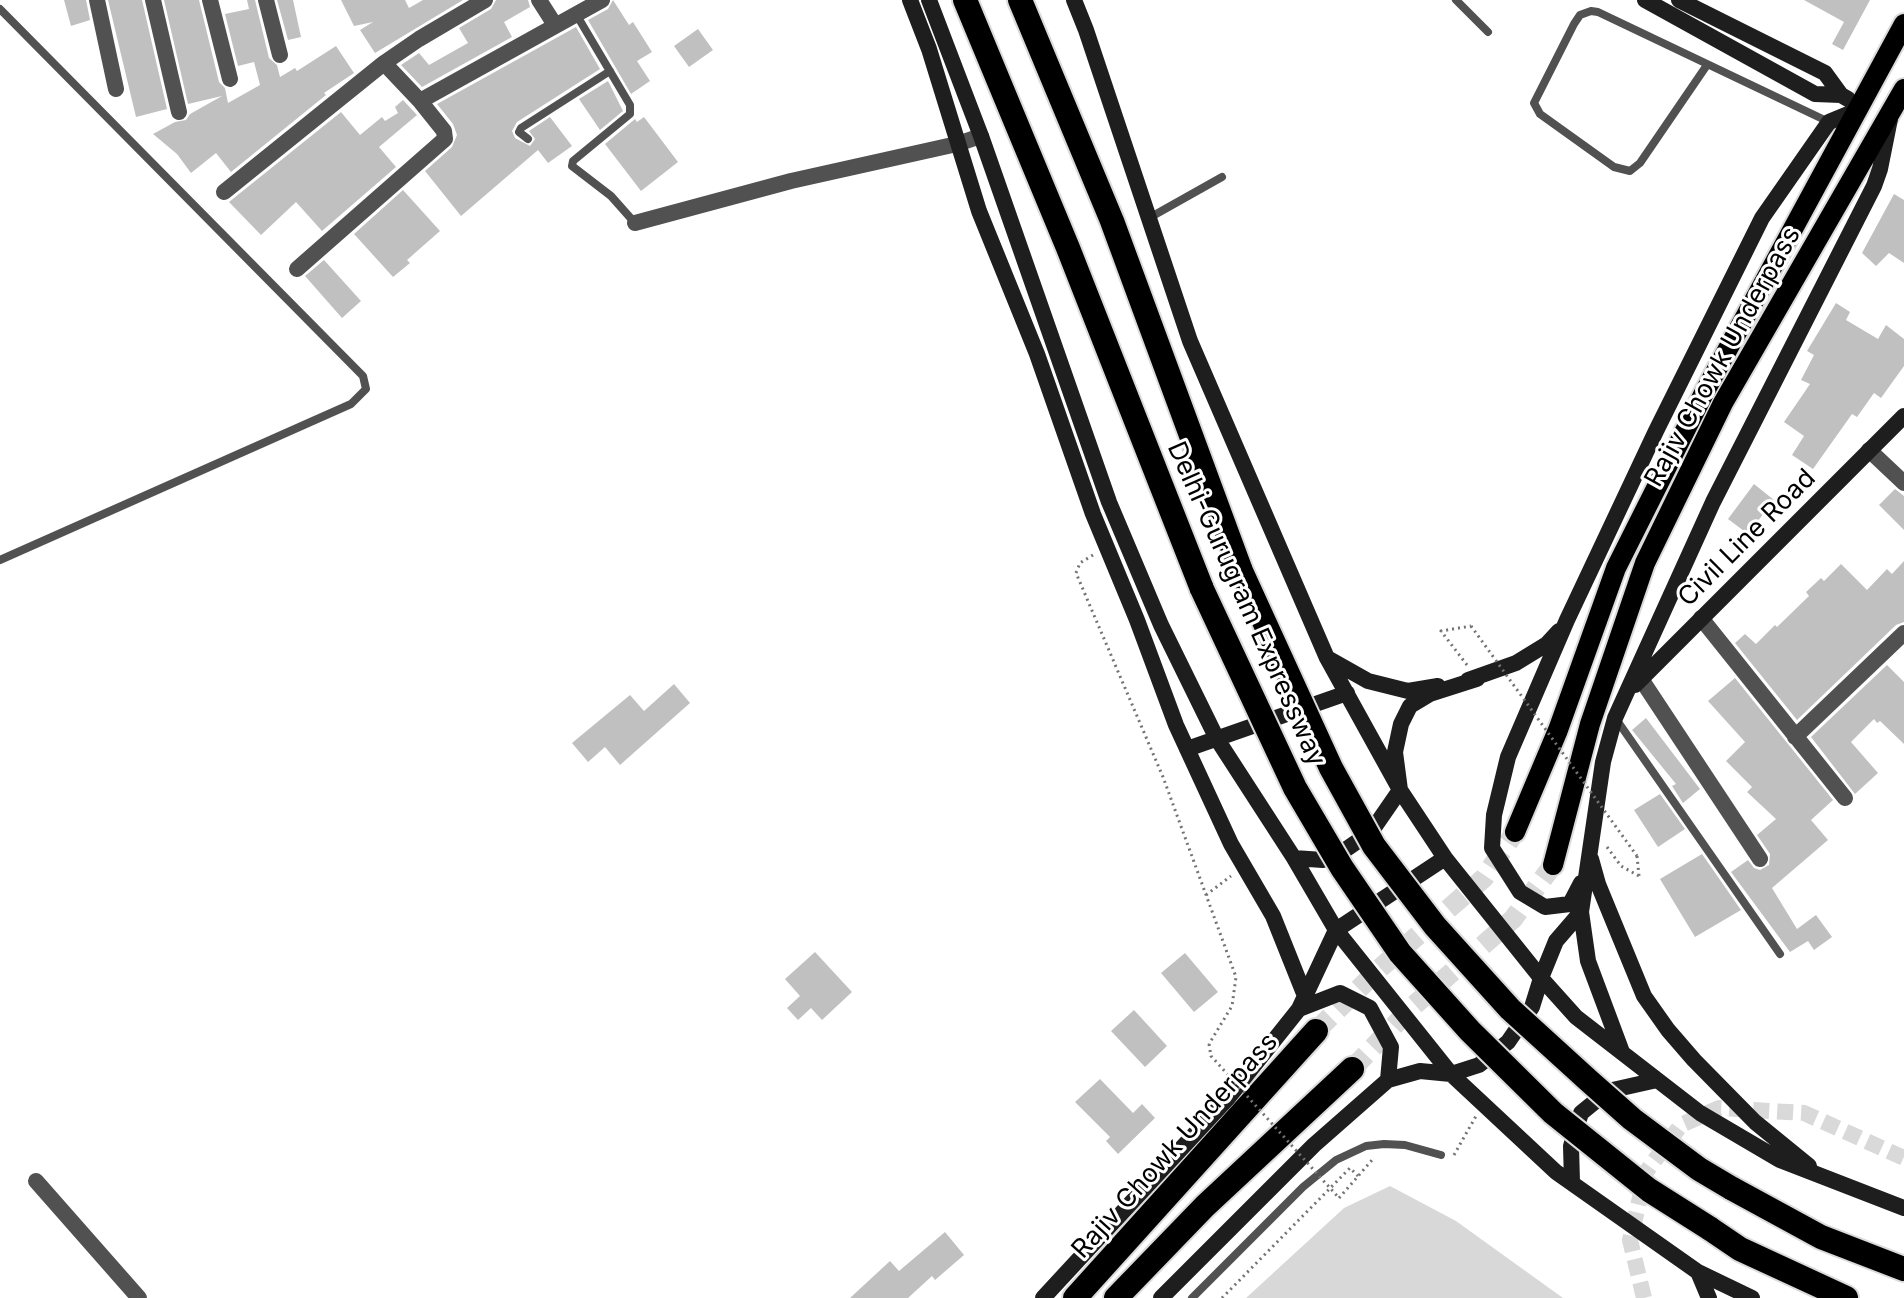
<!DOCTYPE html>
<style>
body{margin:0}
canvas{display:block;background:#fff}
</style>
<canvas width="1904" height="1298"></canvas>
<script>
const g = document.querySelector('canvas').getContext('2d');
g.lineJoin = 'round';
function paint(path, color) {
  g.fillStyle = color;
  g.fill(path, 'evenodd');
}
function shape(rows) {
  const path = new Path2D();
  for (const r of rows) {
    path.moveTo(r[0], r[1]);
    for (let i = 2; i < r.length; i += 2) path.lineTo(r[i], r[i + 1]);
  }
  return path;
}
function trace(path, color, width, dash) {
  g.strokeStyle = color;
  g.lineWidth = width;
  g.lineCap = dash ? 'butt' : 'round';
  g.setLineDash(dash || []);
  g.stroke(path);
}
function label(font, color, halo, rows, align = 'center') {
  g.font = font + ' Inter,sans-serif';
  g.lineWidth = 6;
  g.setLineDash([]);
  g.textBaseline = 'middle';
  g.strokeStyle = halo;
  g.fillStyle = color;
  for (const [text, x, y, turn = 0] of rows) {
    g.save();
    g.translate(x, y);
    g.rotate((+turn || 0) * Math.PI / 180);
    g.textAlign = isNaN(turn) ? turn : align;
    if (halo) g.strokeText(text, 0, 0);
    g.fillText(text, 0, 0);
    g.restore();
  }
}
const green = shape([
 [1390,1186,1456,1221,1563,1298,1246,1298,1344,1208]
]);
const building = shape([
 [64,0,86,0,90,20,71,26],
 [108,0,142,0,167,109,136,117],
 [164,0,199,0,219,82,225,88,228,103,260,85,254,62,238,66,225,14,249,9,247,0,255,0,269,58,277,65,280,77,295,68,297,71,336,46,354,73,324,93,326,95,231,172,216,153,191,173,177,154,153,134,175,122,186,120,190,114,222,96,188,104],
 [277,0,293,0,301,37,288,40],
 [341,0,405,0,409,8,423,0,463,0,375,53,360,30,373,22,354,26],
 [496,0,528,0,530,7,504,22,512,37,422,87,401,65,419,53,429,65,468,43,459,28,491,9],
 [613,0,629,25,633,22,652,52,637,61,650,81,631,94,588,20,608,9],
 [1804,0,1870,0,1843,50,1832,44,1844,22],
 [576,27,600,69,517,122,512,131,515,138,530,146,535,139,529,131,550,117,572,146,548,163,538,150,461,216,425,171,452,147,457,135,453,124,437,104],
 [698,29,713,50,689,67,674,46],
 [608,81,623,111,600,130,579,99],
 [403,100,417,115,379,147,396,167,322,231,296,202,261,235,229,202,341,112,360,135,382,117,385,121,398,113,395,107],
 [644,117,678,162,641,191,605,144,635,119,637,122],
 [403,190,440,231,407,260,410,263,393,277,354,234],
 [1894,194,1904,200,1904,263,1889,253,1876,266,1862,253],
 [324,260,361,301,342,318,305,276],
 [1836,303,1850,312,1846,320,1878,339,1886,325,1904,339,1904,366,1881,398,1874,393,1857,417,1852,414,1813,469,1792,455,1804,436,1784,422,1810,384,1801,380,1814,355,1807,351],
 [1754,484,1774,500,1748,534,1728,519],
 [1895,489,1904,496,1904,530,1879,505],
 [1904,561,1904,622,1896,625,1797,720,1735,643,1745,634,1756,644,1775,625,1777,627,1809,596,1806,592,1821,578,1824,581,1841,564,1867,590,1887,569,1892,574],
 [1887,665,1904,682,1904,744,1880,721,1877,723,1874,719,1851,742,1878,773,1855,794,1811,737],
 [1735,678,1833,800,1811,820,1828,840,1772,888,1797,929,1816,915,1832,937,1814,950,1808,941,1790,952,1731,872,1748,860,1754,868,1760,870,1769,865,1770,854,1757,835,1776,819,1747,792,1752,787,1726,761,1745,742,1708,701],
 [674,684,690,703,620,765,605,747,588,762,572,743,630,695,644,711],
 [1646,718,1700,789,1683,803,1672,786,1676,784,1632,730],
 [1660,794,1685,829,1658,847,1634,810],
 [1702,854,1741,910,1695,937,1660,879],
 [815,952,852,992,822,1020,811,1008,798,1020,787,1008,800,996,785,979],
 [1185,953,1218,992,1194,1012,1161,973],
 [1134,1010,1167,1046,1145,1067,1111,1031],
 [1100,1079,1133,1113,1142,1104,1155,1118,1118,1154,1106,1141,1110,1137,1075,1102],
 [945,1232,964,1255,935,1280,932,1276,908,1298,850,1298,890,1261,899,1271]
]);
const secondaryTunnel = shape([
 [1644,1298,1630,1240,1646,1172,1681,1125,1719,1108,1804,1113,1904,1158]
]);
const primaryTunnel = shape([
 [1316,1031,1379,969,1484,878,1515,832],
 [1352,1069,1411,1008,1513,919,1553,865]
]);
const path = shape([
 [1093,555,1080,563,1076,573,1163,777,1236,977,1232,1006,1209,1044],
 [1467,665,1441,631,1471,626],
 [1607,847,1621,866,1639,876],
 [1637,856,1639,876],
 [1206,895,1231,876],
 [1454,1155,1476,1116],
 [1339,1198,1373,1159],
 [1222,1298,1350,1168,1358,1176]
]);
const lane = shape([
 [1456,0,1488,32],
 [0,9,363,376,366,389,351,404,0,560],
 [576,14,630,105,630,114,573,161,572,166,611,196,635,223],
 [1707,65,1640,163,1630,171,1614,167,1540,114,1534,103,1574,24,1580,15,1591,11,1598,12,1829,122],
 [528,139,519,132,521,128,610,71],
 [1149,218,1222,177],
 [1616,719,1780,954],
 [1192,1298,1303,1187,1336,1160,1366,1146,1384,1144,1405,1145,1441,1155]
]);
const street = shape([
 [97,0,116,89],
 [153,0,179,112],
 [210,0,230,79],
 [266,0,280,55],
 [539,0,555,25],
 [384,63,419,39,485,0],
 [420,101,602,0],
 [224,192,384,63,420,101,444,131,445,139,297,269],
 [635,223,791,181,957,144,981,136],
 [1869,450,1904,483],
 [1701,618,1845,798],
 [1641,679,1760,859],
 [1795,737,1904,633],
 [36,1181,139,1298]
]);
const secondary = shape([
 [910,0,929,49,979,211,1037,354,1093,514,1137,620,1176,725,1231,844,1273,916,1305,996],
 [929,0,981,136,1109,502,1161,625,1217,739,1294,858,1336,930,1451,1074,1556,1172,1698,1272,1752,1298],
 [1074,0,1086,30,1190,341,1327,658,1400,790,1445,858,1541,978,1576,1017,1700,1113,1780,1160,1904,1208],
 [1645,0,1815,94,1841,95],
 [1679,0,1825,73,1841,95,1848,99],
 [1329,659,1368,681,1408,691,1438,686],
 [1468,680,1516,663,1547,644,1559,631],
 [1635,685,1904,416],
 [1187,749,1347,693],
 [1294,858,1323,860,1345,850,1371,832,1400,790,1395,752,1401,724,1410,706,1430,694,1477,679],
 [1591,859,1598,884,1644,996,1668,1030,1694,1060,1755,1122,1809,1166],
 [1581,883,1570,904,1545,907,1520,892,1492,848,1494,815,1508,757,1567,620,1656,431,1762,218,1829,122,1858,110],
 [1581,912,1588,961,1622,1052],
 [1299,1009,1340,993,1370,1008,1391,1047,1388,1080],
 [1572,1182,1571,1146,1581,1113,1608,1091,1657,1080],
 [1698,1272,1709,1298],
 [1043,1298,1228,1098,1299,1009,1336,930,1445,858],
 [1161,1298,1314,1145,1388,1080,1420,1071,1451,1074,1479,1065,1508,1042,1532,1007,1541,978,1556,941,1581,912,1603,762,1615,718,1713,502,1874,186,1880,169,1890,119]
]);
const primary = shape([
 [1515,832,1558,730,1616,568,1704,393,1904,24],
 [1553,865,1590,724,1645,563,1723,403,1904,89]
]);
const highway = shape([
 [965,0,1068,248,1202,589],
 [1020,0,1112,221,1241,571],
 [1731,1188,1821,1237,1904,1269],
 [1709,1228,1740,1249,1846,1298],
 [1075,1298,1316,1031],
 [1116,1298,1205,1206,1352,1069]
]);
const pathBridge = shape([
 [1471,626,1637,856],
 [1209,1044,1211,1056,1339,1198]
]);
const highwayBridge = shape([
 [1241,571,1331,768,1374,846,1435,926,1510,1009,1588,1080,1632,1119,1699,1169,1731,1188],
 [1202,589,1295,788,1342,868,1400,953,1470,1031,1553,1113,1649,1190,1709,1228]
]);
const streetNames = [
 ["Rajiv Chowk Underpass",1723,357,-61],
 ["Civil Line Road",1747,538,-45],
 ["Delhi-Gurugram Expressway",1246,604,66],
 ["Rajiv Chowk Underpass",1175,1146,-48]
];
paint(green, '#d8d8d8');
paint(building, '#c0c0c0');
trace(secondaryTunnel, '#d9d9d9', 16, [16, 8]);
trace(primaryTunnel, '#d9d9d9', 20, [20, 10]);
trace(primary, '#dbdbdb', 24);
trace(highway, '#dbdbdb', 28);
trace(path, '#737373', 3, [2, 4]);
trace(lane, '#515151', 8);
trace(street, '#515151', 16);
trace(secondary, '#1e1e1e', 16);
trace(primary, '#000', 20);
trace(highway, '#000', 24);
trace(highwayBridge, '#dbdbdb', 28, []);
trace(pathBridge, '#737373', 3, [2, 4]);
trace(highwayBridge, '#000', 24);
label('26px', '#000', '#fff', streetNames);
</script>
